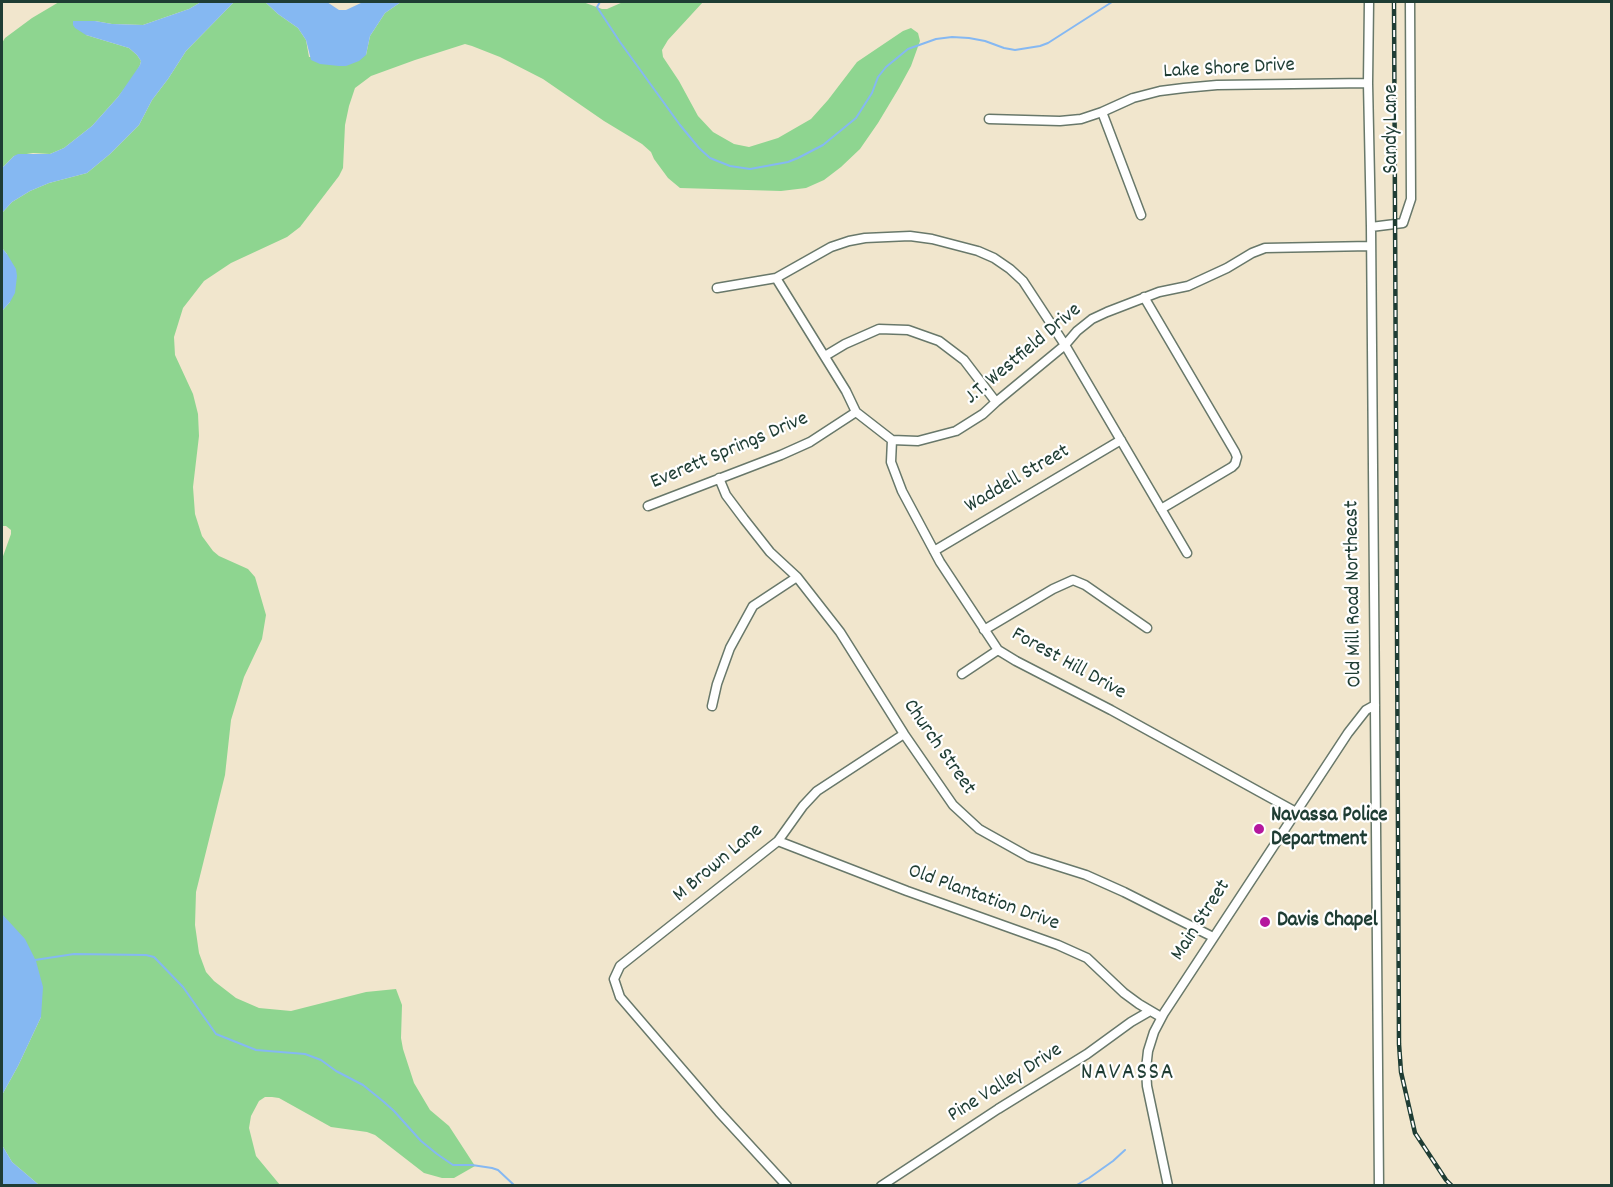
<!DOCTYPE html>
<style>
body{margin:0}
#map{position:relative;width:1613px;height:1187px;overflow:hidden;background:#f1e6cd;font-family:Dekko,sans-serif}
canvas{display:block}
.frame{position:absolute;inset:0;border:3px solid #1f3d34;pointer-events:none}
</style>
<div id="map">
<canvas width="1613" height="1187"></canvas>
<div class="frame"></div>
</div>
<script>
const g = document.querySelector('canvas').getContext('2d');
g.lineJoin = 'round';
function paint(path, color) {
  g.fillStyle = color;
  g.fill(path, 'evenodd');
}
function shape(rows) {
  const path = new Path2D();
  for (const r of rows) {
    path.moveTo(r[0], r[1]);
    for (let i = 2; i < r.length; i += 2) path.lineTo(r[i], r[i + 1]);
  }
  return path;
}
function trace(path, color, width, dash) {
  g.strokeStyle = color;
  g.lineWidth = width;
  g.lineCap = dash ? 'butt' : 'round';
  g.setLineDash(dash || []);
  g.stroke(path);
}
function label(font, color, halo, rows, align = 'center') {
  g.font = font + ' Dekko,sans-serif';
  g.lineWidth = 4.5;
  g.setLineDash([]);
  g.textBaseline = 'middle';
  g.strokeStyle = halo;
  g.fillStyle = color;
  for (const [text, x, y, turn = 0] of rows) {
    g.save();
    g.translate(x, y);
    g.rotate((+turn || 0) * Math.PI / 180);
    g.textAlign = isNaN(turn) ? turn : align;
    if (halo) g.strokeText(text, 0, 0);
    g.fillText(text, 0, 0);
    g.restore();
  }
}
const green = shape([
 [59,2,201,2,189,9,143,25,112,24,95,21,86,35,129,48,137,55,141,61,140,65,135,75,118,97,92,126,64,148,50,154,33,153,14,156,2,168,2,43,5,38,32,18],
 [234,2,265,2,278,14,298,28,306,40,309,57,366,55,370,36,385,13,401,2,583,2,602,9,607,9,623,2,703,2,668,40,662,50,663,57,679,81,698,116,713,132,734,144,749,147,778,138,811,119,828,100,857,62,903,31,911,28,918,33,920,41,911,66,899,88,878,123,860,149,841,167,824,180,806,188,781,191,680,188,668,178,654,159,651,152,642,144,604,121,543,79,500,57,472,46,465,44,415,60,371,76,355,88,349,106,345,125,343,168,339,176,300,227,287,237,231,263,204,281,183,308,174,337,175,355,193,394,198,414,199,436,193,487,195,514,202,536,213,551,219,556,248,569,255,577,266,615,262,639,244,677,231,720,225,775,196,892,195,925,199,953,206,972,214,981,236,998,259,1008,291,1011,366,992,396,989,402,1005,401,1038,403,1049,414,1083,430,1110,449,1126,475,1166,454,1178,442,1178,424,1173,375,1135,367,1132,331,1127,279,1098,272,1097,265,1097,259,1101,251,1116,249,1128,256,1156,280,1185,39,1185,12,1162,2,1145,2,1095,18,1066,41,1017,5,920,2,914,2,559,11,534,11,530,6,526,2,526,2,311,10,302,7,254,2,248,2,213,12,202,30,191,49,183,87,173,110,154,139,125,152,100,168,79,186,51]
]);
const water = shape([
 [201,2,234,2,186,51,168,79,152,100,139,125,110,154,87,173,49,183,30,191,12,202,2,213,2,168,14,156,18,154,50,154,64,148,92,126,118,97,140,65,141,61,137,55,129,48,86,35,75,28,73,25,73,21,95,21,112,24,143,25,189,9],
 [265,2,327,2,339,10,346,10,363,2,401,2,385,13,370,36,366,55,359,61,346,66,339,66,320,64,311,60,306,40,298,28,278,14],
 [2,248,7,254,16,269,17,276,15,293,10,302,2,311],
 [2,914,25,939,36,961,43,987,41,1017,18,1066,2,1095],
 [2,1145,12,1162,39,1185,2,1185]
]);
const stream = shape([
 [600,2,597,7,620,42,680,125,699,148,710,158,730,166,750,169,788,162,798,158,823,145,856,118,872,93,878,77,886,67,908,49,936,39,952,37,969,38,985,41,1004,48,1015,50,1040,46,1048,43,1112,2],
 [35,960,74,954,146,955,154,957,183,987,216,1034,256,1050,305,1054,321,1060,336,1071,363,1085,384,1102,394,1111,421,1141,437,1154,453,1165,472,1165,492,1168,498,1170,515,1186],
 [1075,1186,1089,1178,1113,1161,1125,1150]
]);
const minor = shape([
 [1369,2,1368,83,1371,227,1379,1186],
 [1102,112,1141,215],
 [989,119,1060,121,1081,119,1102,112,1133,98,1160,91,1184,88,1217,85,1368,83],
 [1371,227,1403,223,1411,199,1410,2],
 [776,278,846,391,856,412,892,440,918,441,956,431,983,414,996,402,1065,345,1077,331,1092,319,1107,312,1159,292,1188,286,1227,268,1252,253,1265,248,1371,246],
 [717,288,776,278,831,247,849,241,865,238,910,236,932,239,978,251,994,258,1010,269,1023,281,1065,345,1187,553],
 [1144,297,1235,452,1237,457,1235,464,1232,467,1161,509],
 [825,356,845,344,879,329,908,330,939,341,964,360,996,402],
 [892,440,891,462,902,491,940,562,998,650,1016,661,1111,710,1296,812],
 [719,478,726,495,744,519,770,552,797,577,840,632,904,734,953,805,979,829,1029,857,1086,875,1124,892,1213,937],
 [648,506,781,455,810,442,856,412],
 [934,551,1121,440],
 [984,630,1053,589,1073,580,1085,585,1147,628],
 [962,674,998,650],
 [712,706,717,684,730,648,753,606,797,577],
 [778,841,907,891,1058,945,1087,958,1124,993,1139,1004,1161,1017],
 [787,1186,719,1112,620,997,614,979,620,966,778,841,803,806,817,791,904,734],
 [881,1186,998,1109,1087,1054,1131,1022,1150,1011],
 [1168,1186,1147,1086,1146,1069,1148,1051,1154,1032,1164,1013,1348,733,1366,710,1375,705]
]);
const rail = shape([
 [1394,2,1399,1044,1401,1072,1415,1133,1446,1180,1452,1186]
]);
const markers = [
 [1259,829,6,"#b5179e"],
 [1265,922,6,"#b5179e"]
];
const streetNames = [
 ["Lake Shore Drive",1229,70,-3],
 ["Sandy Lane",1393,129,-90],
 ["J.T. Westfield Drive",1024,355,-40],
 ["Everett Springs Drive",730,452,-23],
 ["Waddell Street",1018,480,-30],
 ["Old Mill Road Northeast",1355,594,-91],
 ["Forest Hill Drive",1068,665,29],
 ["Church Street",938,748,55],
 ["M Brown Lane",719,864,-40],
 ["Old Plantation Drive",983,899,20],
 ["Main Street",1202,921,-57],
 ["Pine Valley Drive",1006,1084,-32]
];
const poiNames = [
 ["Navassa Police",1271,817],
 ["Department",1271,841],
 ["Davis Chapel",1277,922]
];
const quarterNames = [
 ["NAVASSA",1128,1075]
];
paint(green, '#8ed590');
paint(water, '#85b8f2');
trace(stream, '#85b8f2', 2);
trace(minor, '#68786a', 11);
trace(minor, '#fff', 8);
trace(rail, '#1f3d34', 4.5);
trace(rail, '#fff', 2, [7]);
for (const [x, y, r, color] of markers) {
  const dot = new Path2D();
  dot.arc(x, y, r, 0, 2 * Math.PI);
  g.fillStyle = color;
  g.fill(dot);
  trace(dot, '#fff', 2);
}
label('21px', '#1f3d34', '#fff', streetNames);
label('bold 21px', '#1f3d34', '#fff', poiNames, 'left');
g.letterSpacing = '1.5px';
label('24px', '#1f3d34', '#fff', quarterNames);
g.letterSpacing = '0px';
</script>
